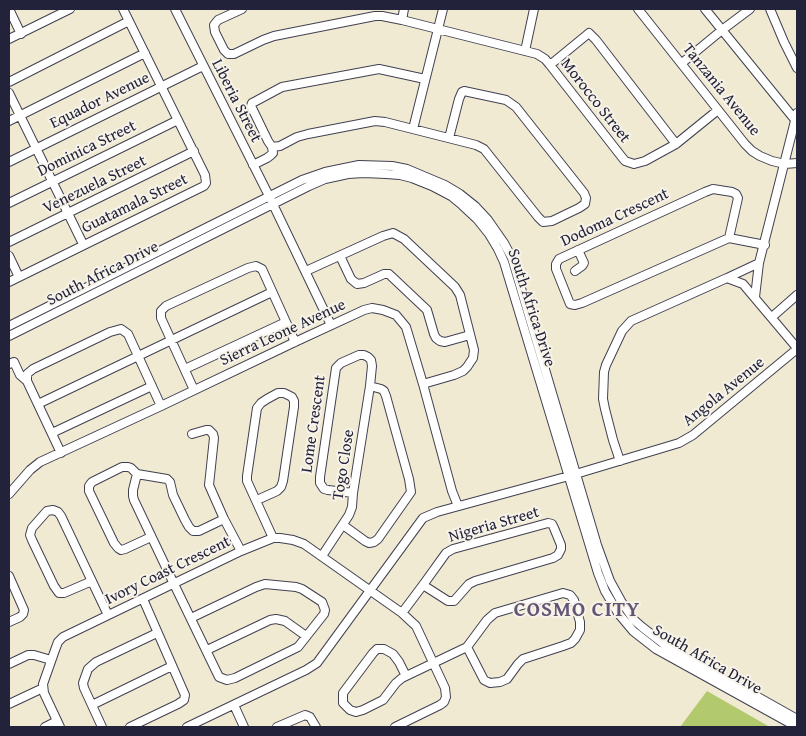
<!DOCTYPE html>
<style>
body{margin:0}
#map{position:relative;width:806px;height:736px;overflow:hidden;background:#f1ead3;font-family:"Gentium Book Plus",serif}
canvas{display:block}
.frame{position:absolute;inset:0;border:10px solid #22223b;pointer-events:none}
</style>
<div id="map">
<canvas width="806" height="736"></canvas>
<div class="frame"></div>
</div>
<script>
const g = document.querySelector('canvas').getContext('2d');
g.lineJoin = 'round';
function paint(path, color) {
  g.fillStyle = color;
  g.fill(path, 'evenodd');
}
function shape(rows) {
  const path = new Path2D();
  for (const r of rows) {
    path.moveTo(r[0], r[1]);
    for (let i = 2; i < r.length; i += 2) path.lineTo(r[i], r[i + 1]);
  }
  return path;
}
function trace(path, color, width, dash) {
  g.strokeStyle = color;
  g.lineWidth = width;
  g.lineCap = dash ? 'butt' : 'round';
  g.setLineDash(dash || []);
  g.stroke(path);
}
function label(font, color, halo, rows, align = 'center') {
  g.font = font + ' "Gentium Book Plus",serif';
  g.lineWidth = 4;
  g.setLineDash([]);
  g.textBaseline = 'middle';
  g.strokeStyle = halo;
  g.fillStyle = color;
  for (const [text, x, y, turn = 0] of rows) {
    g.save();
    g.translate(x, y);
    g.rotate((+turn || 0) * Math.PI / 180);
    g.textAlign = isNaN(turn) ? turn : align;
    if (halo) g.strokeText(text, 0, 0);
    g.fillText(text, 0, 0);
    g.restore();
  }
}
const green = shape([
 [707,691,770,727,680,727]
]);
const minor = shape([
 [9,9,21,34],
 [175,9,269,196,331,325],
 [242,9,218,20,214,25,215,32,224,50,228,54,234,54,263,40,274,36,375,16,382,16,402,20,537,54,545,59,550,65,621,156,625,161,634,164,645,161,676,144,718,110],
 [638,9,745,144,752,151,760,156,772,161,785,164,797,163],
 [705,9,796,121],
 [770,9,784,42,797,68],
 [402,20,404,9],
 [9,39,70,9],
 [525,51,534,9],
 [682,63,722,30,750,9],
 [550,65,589,33,596,40,676,144],
 [9,82,129,21],
 [9,93,83,244],
 [9,121,145,53],
 [413,129,443,9],
 [272,147,280,146,297,137,308,134,375,121,385,122,476,145,484,149,538,217,543,222,552,221,579,208,585,204,586,198,584,193,516,107,506,100,464,91,462,92,459,99,449,138],
 [272,147,268,141,251,106,252,103,256,101,282,87,379,69,425,79],
 [9,162,203,66],
 [253,165,267,158,271,155,273,153,272,147],
 [713,189,732,192,736,194,738,198,729,238,582,303,575,305,570,304,556,269,556,264,559,259,705,192,713,189],
 [9,203,178,120],
 [729,238,765,245],
 [9,242,194,151],
 [9,256,19,277],
 [340,256,351,279,357,284,364,283,384,274,389,274,391,276,427,310,434,334,436,338,440,341,445,342,470,335],
 [306,271,383,236,393,233,404,239,455,287,460,295,474,350,473,358,467,367,463,371,454,375,423,384],
 [575,271,582,266,584,263,578,250],
 [727,278,759,263,797,113],
 [9,282,204,186,206,183,205,175,123,9],
 [755,297,759,263],
 [772,317,797,295],
 [9,326,302,180,325,172,359,165,392,166,407,169,445,185,460,194,475,206,488,220,504,243,512,258,597,545,610,581,621,601,634,620,642,627,669,648,714,674,742,688,797,719],
 [9,336,309,186,325,179,348,174,364,173,386,174,400,175,412,178,432,186,451,196,462,205,477,219,489,234,498,249,504,262,598,573,605,591,618,613,633,631,656,649,797,727],
 [9,364,14,362,20,375,27,381],
 [185,369,286,322],
 [194,390,161,318,161,311,166,306,248,268,256,266,262,269,295,342],
 [38,404,272,292],
 [52,433,152,386],
 [192,434,206,430,209,430,213,434,214,438,209,485,224,519,241,551],
 [61,453,27,381,27,374,33,369,110,332,121,329,128,334,161,406],
 [620,461,613,440,605,409,603,399,604,372,606,365,622,331,631,321,727,278,743,284,797,348],
 [137,474,133,490,133,496,134,500,174,584,219,677,227,680,235,678,298,647,324,614,325,610,322,602,302,589,296,587,265,584,256,587,191,618],
 [9,494,30,470,40,462,161,406,295,342,364,310,372,308,383,310,396,315,406,327,423,384,452,491,458,506],
 [257,500,277,491,281,487,283,481,294,407,294,401,292,397,284,393,278,393,267,399,261,403,257,408,247,476,247,481,273,538],
 [343,525,365,541,369,543,374,542,378,539,411,492,409,479,386,396,384,391,381,389,370,386],
 [151,537,125,549,121,550,118,548,114,543,89,491,89,486,92,482,122,467,128,467,131,468,137,474,167,479,170,482,173,495,185,520,189,527,193,531,199,531,224,519],
 [322,556,349,515,352,507,353,493,370,386,372,366,371,360,368,357,364,355,359,355,341,363,336,368,320,477,320,483,324,489,328,490,353,493],
 [9,576,24,610,23,614,20,617,9,622],
 [92,581,64,593,59,593,54,586,32,540,30,535,32,528,47,511,53,510,58,512,61,516,108,615],
 [402,613,423,585,446,553,453,549,548,523,552,524,554,528,561,545,561,549,558,555,553,558,475,581,469,584,454,601,448,601,423,585],
 [207,650,270,620,276,619,285,621,306,636],
 [9,664,28,655,34,655,51,660],
 [406,676,399,662,393,654,384,649,377,649,373,653,343,693,343,703,350,710,356,712,363,710,383,700,396,683,402,678,467,647,487,620,495,613,563,593,570,595,574,600,580,622,580,630,575,639,571,643,563,646,523,659,518,664,507,679,500,682,490,683,484,680,467,647],
 [9,704,43,688],
 [92,705,172,666],
 [234,705,244,727],
 [45,727,57,721],
 [60,727,44,693,43,684,55,650,58,642,63,637,241,551,273,538,280,538,293,540,304,544,402,613,416,626,445,688,446,697,444,702,440,705,395,727],
 [102,727,84,688,83,683,88,669,96,662,157,633],
 [130,727,178,704,184,700,185,695,143,599],
 [187,727,306,670,317,663,423,518,437,512,569,476,679,443,693,435,797,349],
 [277,727,305,715,310,717,316,727]
]);
const streetNames = [
 ["Tanzania Avenue",721,90,51],
 ["Equador Avenue",100,101,-26],
 ["Liberia Street",236,101,63],
 ["Morocco Street",595,101,52],
 ["Dominica Street",87,149,-26],
 ["Venezuela Street",95,185,-26],
 ["Guatamala Street",135,204,-26],
 ["Dodoma Crescent",615,218,-25],
 ["South Africa Drive",103,274,-27],
 ["South Africa Drive",531,308,72],
 ["Sierra Leone Avenue",283,333,-25],
 ["Angola Avenue",724,392,-39],
 ["Lome Crescent",314,424,-82],
 ["Togo Close",344,465,-81],
 ["Nigeria Street",494,525,-16],
 ["Ivory Coast Crescent",168,571,-26],
 ["South Africa Drive",707,660,30]
];
const districtNames = [
 ["COSMO CITY",577,611]
];
paint(green, '#b2c96d');
trace(minor, '#414052', 10);
trace(minor, '#fff', 8);
label('16px', '#22223b', '#f7f3e8', streetNames);
g.letterSpacing = '1px';
label('bold 21px', '#635574', '#f7f3e8', districtNames);
g.letterSpacing = '0px';
</script>
